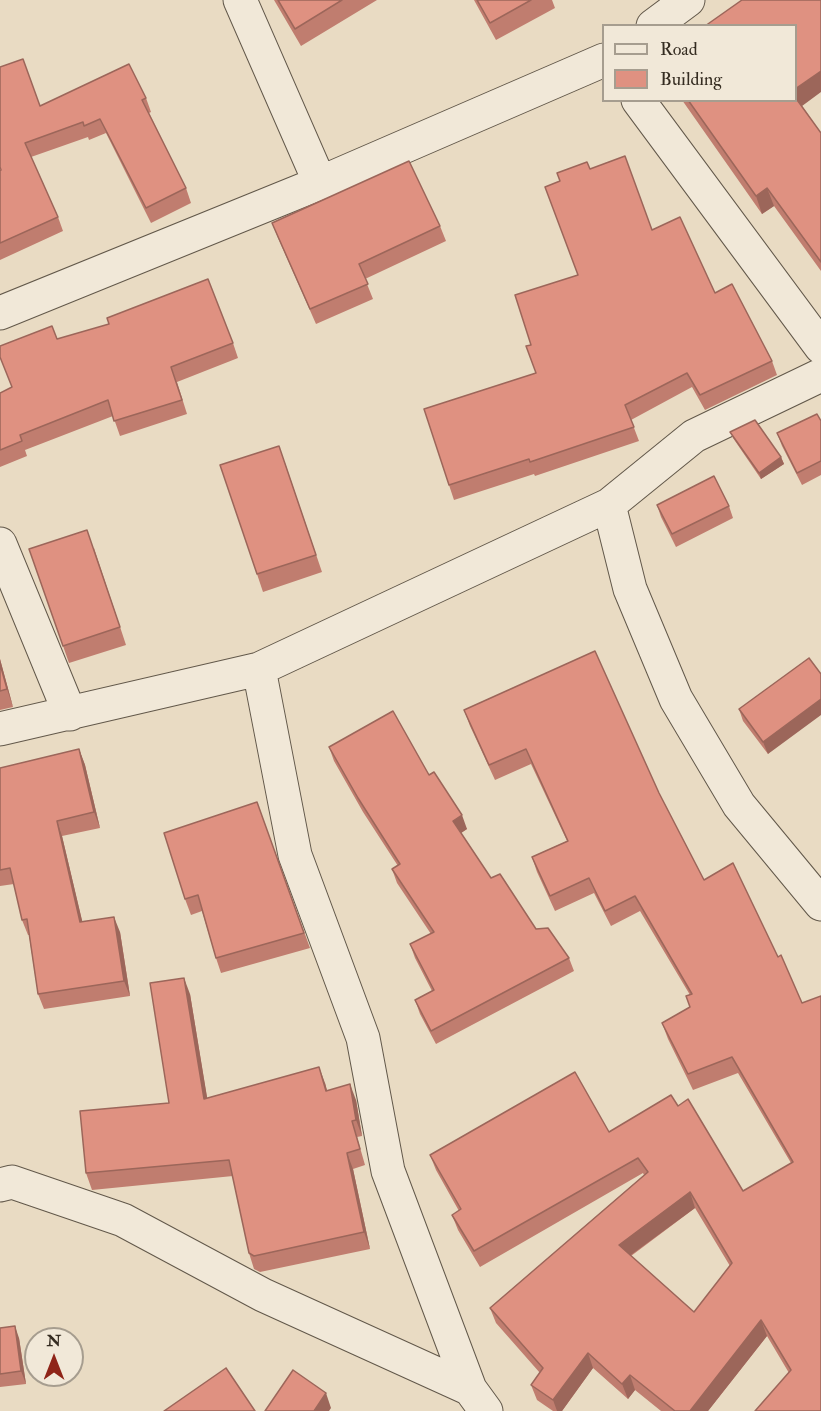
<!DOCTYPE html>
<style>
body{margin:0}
#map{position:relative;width:821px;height:1411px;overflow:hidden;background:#e9dbc3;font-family:"IM FELL Double Pica",serif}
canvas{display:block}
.legend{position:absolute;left:602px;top:24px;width:195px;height:78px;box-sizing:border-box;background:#f1e8d8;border:2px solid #a69d8f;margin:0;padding:8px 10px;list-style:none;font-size:18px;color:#352c21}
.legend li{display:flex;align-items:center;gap:12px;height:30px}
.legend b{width:30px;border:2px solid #a69d8f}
.north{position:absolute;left:24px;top:1327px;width:60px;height:60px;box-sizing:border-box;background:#f1e8d8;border:2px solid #a69d8f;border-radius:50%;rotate:0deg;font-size:16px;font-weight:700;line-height:24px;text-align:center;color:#352c21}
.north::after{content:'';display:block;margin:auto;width:21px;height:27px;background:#8f2418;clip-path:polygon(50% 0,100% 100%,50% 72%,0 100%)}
</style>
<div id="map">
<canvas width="821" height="1411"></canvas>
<ul class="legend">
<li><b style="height:8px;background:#f1e8d8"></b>Road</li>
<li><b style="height:16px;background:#df9181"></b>Building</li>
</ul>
<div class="north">N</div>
</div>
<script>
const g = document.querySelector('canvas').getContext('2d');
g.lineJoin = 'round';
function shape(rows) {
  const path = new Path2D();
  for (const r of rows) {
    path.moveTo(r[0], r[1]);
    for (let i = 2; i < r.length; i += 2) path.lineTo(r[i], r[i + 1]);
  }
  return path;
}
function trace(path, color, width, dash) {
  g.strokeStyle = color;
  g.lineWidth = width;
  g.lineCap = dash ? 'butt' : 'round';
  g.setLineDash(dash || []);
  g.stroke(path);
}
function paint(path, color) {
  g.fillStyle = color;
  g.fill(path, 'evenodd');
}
const minor = shape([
 [240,0,320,183],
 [653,26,688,0],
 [638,100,821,347],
 [0,313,320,183,604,60],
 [609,505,630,589,676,699,739,805,821,904],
 [0,544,70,714],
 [259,669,295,855,363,1038,388,1171,470,1389,486,1411],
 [0,729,259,669,609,505,694,436,821,375],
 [0,1185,12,1182,123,1220,263,1295,470,1389]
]);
const wall = shape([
 [274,0,377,0,301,46],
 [474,0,552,0,555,8,496,40],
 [146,98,151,112,149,113,186,188,191,203,151,223,106,133,89,140,88,137,31,157,58,217,63,231,0,260,0,171,1,170,40,106],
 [682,100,795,100,802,106,821,133,821,271,774,206,762,214],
 [590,169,652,230,715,293,772,361,777,375,705,410,692,387,631,420,639,441,535,476,534,474,454,500,449,485,536,373,531,345,578,275],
 [272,223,440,226,446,241,365,279,373,299,316,324,278,238],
 [57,339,233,343,238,358,177,382,187,414,120,436,113,416,25,450,27,456,0,467,0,393,11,388],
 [821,421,821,475,802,485,782,446,777,433],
 [730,432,781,457,784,464,761,479,733,438],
 [285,463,322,572,263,592,257,574],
 [657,505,729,506,733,518,676,547,661,517],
 [94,548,126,645,69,663,29,549],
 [809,658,768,754,743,721,739,709],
 [0,659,13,707,0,710],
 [464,710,659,793,704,880,778,957,821,1411,789,1373,767,1336,708,1411,661,1411,635,1390,628,1399,593,1368,562,1411,553,1411,537,1400,531,1385,540,1373,496,1323,490,1308,644,1175,643,1173,480,1267,458,1230,452,1215,459,1211,436,1170,430,1155,609,1132,743,1191,791,1163,738,1073,693,1090,668,1039,662,1023,690,1007,690,995,640,911,611,926,594,893,555,911,537,872,532,857,567,841,531,764,495,780,470,726],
 [695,1208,730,1266,694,1312,631,1256],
 [329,747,429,775,467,829,461,833,491,878,536,929,569,958,574,971,436,1044,420,1014,415,1000,432,991,415,958,410,944,431,934,397,883,392,869,398,866,363,812,334,761],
 [79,749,85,765,100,828,62,836,82,921,120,932,130,996,44,1009,38,994,29,935,28,935,22,920,14,884,0,886,0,768],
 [257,802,310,948,221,973,216,958,202,911,191,915,185,899],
 [190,994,207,1098,325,1083,327,1090,356,1100,362,1136,357,1137,365,1165,353,1169,370,1249,260,1272,254,1269,249,1253,233,1176,92,1190,86,1173,169,1103],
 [0,1328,19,1338,26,1384,0,1387]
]);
const shadedWall = shape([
 [821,71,821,92,798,109,795,100,795,89],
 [767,188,774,206,762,214,756,196],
 [781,457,784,464,761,479,759,473],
 [0,659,13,707,7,689,0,664],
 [821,699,821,715,768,754,763,742],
 [79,749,85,765,100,828,94,812],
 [462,815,467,829,458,835,453,821],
 [57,821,62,836,86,937,80,922],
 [114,917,120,932,130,996,124,981],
 [184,978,190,994,210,1115,204,1099],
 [319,1067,325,1083,331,1107,326,1091],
 [350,1084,356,1100,362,1136,356,1120],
 [347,1153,353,1169,370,1249,364,1232],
 [690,1192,695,1208,624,1260,619,1245],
 [761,1320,767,1336,708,1411,690,1411],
 [15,1326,19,1338,26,1384,21,1371],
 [588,1353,593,1368,562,1411,557,1411,553,1400],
 [630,1375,635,1390,628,1399,622,1384],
 [326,1393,331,1408,329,1411,314,1411]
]);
const building = shape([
 [278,0,342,0,295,29,278,0],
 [477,0,531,0,490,23,477,0],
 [742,0,821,0,821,71,795,89,795,26,705,26,742,0],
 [23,59,40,106,129,64,146,98,142,100,186,188,146,208,100,119,84,126,83,122,25,143,58,217,0,243,0,171,1,170,0,167,0,67,23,59],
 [795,97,821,133,821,262,767,188,756,196,688,100,795,100,795,97],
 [625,156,652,230,680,217,715,293,732,284,772,361,700,395,687,373,625,405,634,427,530,462,529,459,449,485,424,409,536,373,526,346,531,345,515,295,578,275,545,187,560,181,557,173,587,162,590,169,625,156],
 [409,161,440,226,359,264,368,284,310,309,272,223,409,161],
 [208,279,233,343,171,367,182,400,114,421,108,400,20,435,22,441,0,450,0,393,12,387,0,357,0,346,52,326,57,339,109,324,107,318,208,279],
 [817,414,821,421,821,461,797,473,777,433,817,414],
 [755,420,781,457,759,473,730,432,755,420],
 [279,446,316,555,257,574,220,465,279,446],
 [714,476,729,506,672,534,657,505,714,476],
 [87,530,120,627,63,646,29,549,87,530],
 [595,651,659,793,704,880,733,863,778,957,781,955,802,1003,821,996,821,1411,755,1411,791,1370,761,1320,690,1411,675,1411,630,1375,622,1384,588,1353,553,1400,531,1385,543,1368,490,1308,648,1172,638,1158,474,1251,452,1215,461,1209,430,1155,575,1072,609,1132,671,1095,678,1106,688,1099,743,1191,793,1162,732,1057,688,1074,662,1023,690,1007,686,996,692,994,635,896,605,911,589,878,550,896,532,857,568,841,526,749,489,765,464,710,595,651],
 [690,1192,732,1263,694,1312,619,1245,690,1192],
 [809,658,821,674,821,699,763,742,739,709,809,658],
 [0,664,7,689,0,691,0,664],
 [393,711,429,775,434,772,462,815,453,821,491,878,500,874,536,929,548,928,569,958,431,1031,415,1000,434,990,410,944,434,932,392,869,400,864,358,798,329,747,393,711],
 [79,749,94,812,57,821,80,922,114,917,124,981,38,994,27,919,22,920,10,868,0,870,0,768,79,749],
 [257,802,304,933,216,958,198,895,185,899,164,833,257,802],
 [184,978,204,1099,319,1067,326,1091,350,1084,356,1120,352,1121,360,1149,347,1153,364,1232,254,1256,249,1253,229,1160,86,1173,80,1111,169,1103,150,983,184,978],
 [15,1326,21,1371,0,1374,0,1328,15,1326],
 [226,1368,255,1411,164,1411,226,1368],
 [293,1370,326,1393,314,1411,265,1411,293,1370]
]);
trace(minor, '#62584a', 35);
trace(minor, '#f1e8d8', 33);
paint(wall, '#c07d6f');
paint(shadedWall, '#9c665a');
paint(building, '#df9181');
trace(building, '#9c665a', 1.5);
</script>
